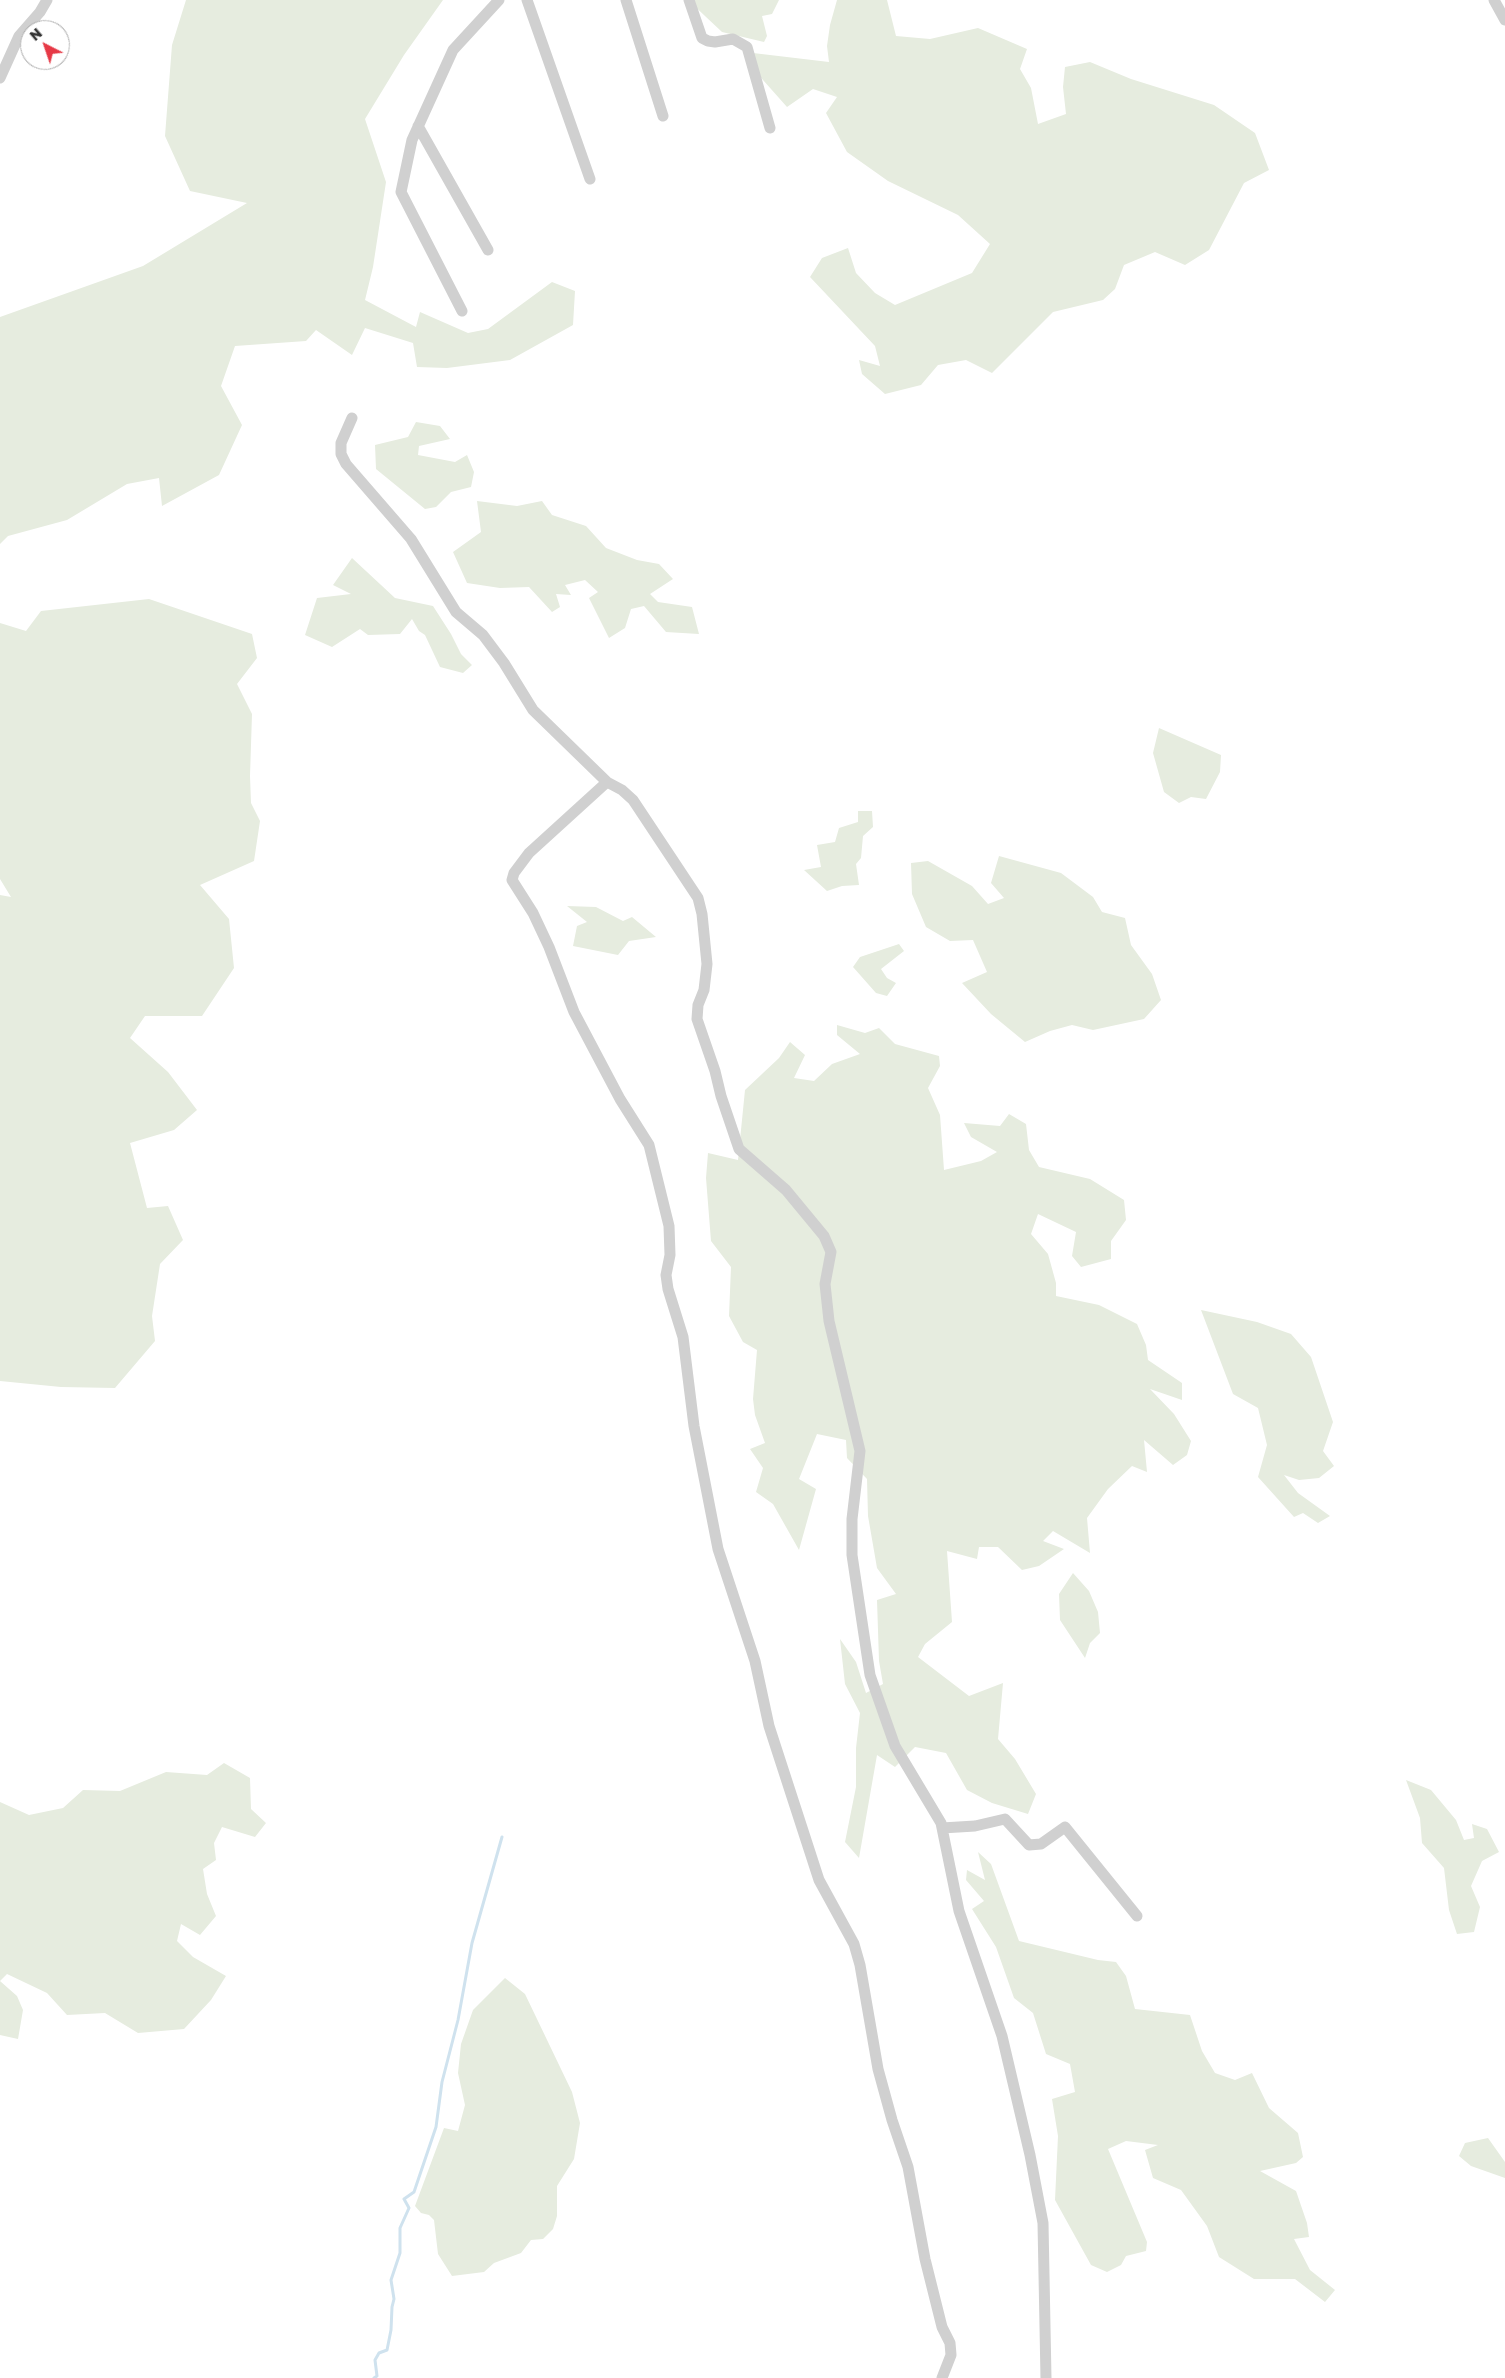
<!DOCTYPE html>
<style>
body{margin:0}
#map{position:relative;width:1505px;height:2378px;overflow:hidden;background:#fff;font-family:"Golos Text",sans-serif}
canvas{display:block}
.north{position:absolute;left:20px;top:20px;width:50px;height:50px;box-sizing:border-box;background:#fff;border:1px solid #adadad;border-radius:50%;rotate:319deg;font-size:14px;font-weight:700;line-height:20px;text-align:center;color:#333}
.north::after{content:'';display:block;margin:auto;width:18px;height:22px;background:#e63946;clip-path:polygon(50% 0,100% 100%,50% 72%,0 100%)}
</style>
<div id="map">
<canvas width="1505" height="2378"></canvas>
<div class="north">N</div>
</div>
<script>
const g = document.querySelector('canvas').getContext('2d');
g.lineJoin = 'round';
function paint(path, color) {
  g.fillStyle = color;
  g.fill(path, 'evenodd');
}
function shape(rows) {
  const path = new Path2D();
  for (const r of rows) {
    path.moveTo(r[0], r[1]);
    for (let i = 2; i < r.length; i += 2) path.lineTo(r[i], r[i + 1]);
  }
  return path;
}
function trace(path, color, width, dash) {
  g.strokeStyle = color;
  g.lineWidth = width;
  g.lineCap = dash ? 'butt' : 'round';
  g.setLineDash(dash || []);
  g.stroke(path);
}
const green = shape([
 [186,0,443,0,404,55,365,119,386,182,373,267,365,300,416,327,420,312,468,333,488,329,552,282,575,291,573,325,510,360,447,368,417,367,413,343,365,328,352,355,316,330,306,341,235,346,221,386,242,425,219,475,162,506,159,478,127,484,67,520,8,536,0,544,0,317,143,266,247,203,190,191,165,136,172,45],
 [688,0,779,0,772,14,762,16,767,36,764,42,722,32],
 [837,0,887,0,896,36,930,39,978,28,1027,49,1020,69,1031,88,1038,124,1066,114,1063,87,1065,67,1090,62,1131,79,1214,105,1255,133,1269,170,1244,183,1209,250,1185,265,1155,252,1124,265,1115,289,1103,300,1053,312,992,373,966,360,938,365,921,385,885,394,862,374,859,360,880,366,875,346,810,277,822,258,848,248,856,273,875,293,895,305,972,273,990,244,958,215,888,181,847,152,826,113,837,97,813,89,787,107,755,71,753,53,829,62,827,46,830,25],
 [416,422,440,426,450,439,419,446,418,455,455,462,467,455,474,472,471,487,451,492,436,507,425,509,376,469,375,445,408,437],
 [477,501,517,506,542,501,552,515,586,526,606,548,637,560,659,564,673,579,650,594,658,602,692,607,699,634,666,632,644,606,631,609,625,628,609,638,589,598,598,592,585,580,565,585,571,595,556,594,560,607,552,612,529,587,500,588,467,583,453,552,481,532],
 [352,558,395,598,433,606,451,634,461,654,472,665,463,673,440,667,425,635,419,631,412,619,400,634,368,635,360,629,332,647,305,635,317,598,351,594,333,585],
 [149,599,252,634,257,658,237,684,252,714,250,776,251,803,260,821,254,861,200,885,229,919,234,968,202,1016,145,1016,130,1038,168,1072,197,1110,174,1130,130,1143,147,1208,168,1206,183,1240,160,1264,152,1316,155,1341,115,1388,61,1387,0,1381,0,895,11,897,0,879,0,623,26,631,41,611],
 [1159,728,1221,755,1220,772,1206,799,1191,797,1179,803,1164,792,1153,753],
 [858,811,872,811,873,827,863,836,861,858,856,864,859,885,842,886,827,891,804,870,821,867,817,845,835,842,839,828,858,822],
 [999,856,1061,873,1093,897,1102,912,1125,918,1131,945,1152,974,1161,1000,1144,1019,1093,1030,1072,1025,1050,1031,1025,1042,991,1014,962,983,987,972,973,940,950,941,926,927,912,894,911,863,928,861,972,886,988,904,1004,898,991,883],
 [567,906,596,907,623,921,632,917,656,937,629,941,618,955,573,946,577,926,587,922],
 [899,944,904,951,881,969,887,978,896,983,887,996,876,993,853,967,860,957],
 [837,1025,865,1033,879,1028,895,1044,939,1056,940,1066,928,1088,940,1115,944,1170,981,1161,997,1152,971,1137,964,1123,1000,1126,1009,1114,1026,1124,1029,1150,1039,1167,1090,1179,1124,1200,1126,1220,1111,1241,1111,1259,1081,1267,1072,1256,1076,1232,1038,1214,1031,1234,1048,1254,1056,1283,1056,1296,1099,1305,1137,1324,1146,1345,1148,1360,1182,1383,1182,1400,1150,1389,1174,1414,1191,1441,1187,1455,1173,1465,1144,1440,1147,1472,1132,1466,1108,1489,1087,1518,1090,1553,1053,1531,1043,1541,1064,1549,1039,1566,1022,1570,998,1547,979,1547,977,1559,947,1551,952,1622,925,1644,918,1657,969,1696,1003,1683,998,1739,1015,1759,1036,1794,1028,1814,992,1803,967,1790,946,1753,915,1747,895,1767,877,1755,859,1858,845,1842,856,1787,856,1748,860,1713,845,1684,840,1639,856,1662,866,1693,883,1684,879,1661,877,1600,896,1594,877,1568,868,1516,867,1479,847,1458,846,1440,817,1434,799,1479,816,1489,799,1550,773,1504,756,1492,763,1468,750,1449,765,1443,755,1415,753,1399,757,1350,743,1342,729,1316,731,1267,711,1241,706,1178,708,1153,738,1160,745,1090,779,1058,790,1042,805,1055,794,1078,814,1081,832,1064,860,1054,837,1035],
 [1201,1310,1257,1322,1291,1334,1311,1357,1333,1422,1323,1451,1334,1466,1319,1478,1299,1480,1284,1475,1298,1493,1330,1516,1318,1523,1303,1513,1294,1517,1258,1477,1267,1445,1258,1408,1233,1394],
 [1073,1573,1089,1591,1098,1612,1100,1633,1090,1643,1085,1658,1060,1620,1059,1594],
 [224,1763,250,1778,251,1809,266,1823,255,1837,222,1827,214,1843,216,1860,203,1869,207,1894,216,1916,200,1935,181,1924,177,1941,193,1957,226,1976,211,2000,184,2029,138,2033,105,2013,67,2015,47,1993,7,1974,0,1981,0,1802,29,1815,63,1808,83,1790,120,1791,166,1772,207,1775],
 [1406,1780,1431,1790,1456,1820,1464,1840,1474,1838,1472,1824,1487,1829,1499,1852,1482,1861,1471,1886,1480,1907,1474,1932,1457,1934,1449,1910,1444,1868,1422,1843,1420,1818],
 [978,1852,991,1864,1019,1941,1098,1960,1116,1962,1126,1976,1135,2009,1190,2015,1202,2051,1215,2073,1235,2080,1252,2073,1269,2108,1298,2133,1303,2157,1296,2163,1260,2171,1296,2191,1307,2223,1309,2237,1294,2239,1310,2270,1335,2290,1325,2302,1295,2279,1254,2279,1219,2257,1207,2226,1181,2190,1153,2178,1145,2150,1158,2145,1126,2141,1108,2149,1147,2242,1146,2251,1126,2256,1121,2265,1107,2272,1091,2265,1055,2200,1058,2136,1052,2099,1075,2092,1070,2064,1046,2054,1033,2013,1014,1998,996,1947,972,1909,984,1901,966,1880,967,1870,985,1880],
 [505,1978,525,1994,572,2092,580,2123,574,2159,557,2186,557,2216,553,2229,543,2239,531,2240,521,2253,494,2263,484,2272,452,2276,438,2254,434,2220,429,2215,421,2213,415,2206,444,2128,458,2131,465,2105,458,2073,461,2044,473,2010],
 [0,1981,17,1996,23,2010,18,2039,0,2035],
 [1488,2138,1505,2162,1505,2178,1471,2166,1459,2156,1465,2143]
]);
const stream = shape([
 [374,2378,377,2376,375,2360,379,2353,387,2350,391,2330,392,2307,394,2299,391,2280,400,2253,400,2228,409,2208,404,2199,414,2192,436,2127,442,2082,458,2020,472,1943,502,1837]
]);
const minor = shape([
 [527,0,590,179],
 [626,0,663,116],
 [689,0,702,38,708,41,715,42,733,39,747,47,770,128],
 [1494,0,1505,20],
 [0,78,19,36,40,12,47,0],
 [418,126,488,250],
 [462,311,401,192,412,140,453,50,499,0],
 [352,418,341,443,341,454,346,464,411,539,456,612,483,635,504,663,533,710,607,782,622,790,633,800,698,898,702,914,707,964,704,990,698,1005,697,1019,715,1071,721,1096,739,1149,786,1190,824,1236,831,1252,825,1284,829,1321,860,1451,852,1519,852,1555,870,1675,895,1746,941,1823,959,1911,1002,2036,1030,2155,1043,2223,1046,2378],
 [607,782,529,853,514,873,512,880,533,913,549,947,574,1012,620,1099,649,1145,669,1226,670,1255,666,1275,668,1289,683,1337,694,1426,718,1549,755,1661,769,1726,819,1880,854,1944,860,1965,878,2069,892,2120,908,2167,925,2259,942,2327,950,2343,951,2355,942,2378],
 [942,1828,975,1826,1005,1819,1029,1845,1041,1844,1065,1827,1137,1916]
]);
paint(green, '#e6ecdf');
trace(stream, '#cfe2ee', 3);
trace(minor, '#d0d0d0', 11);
</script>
